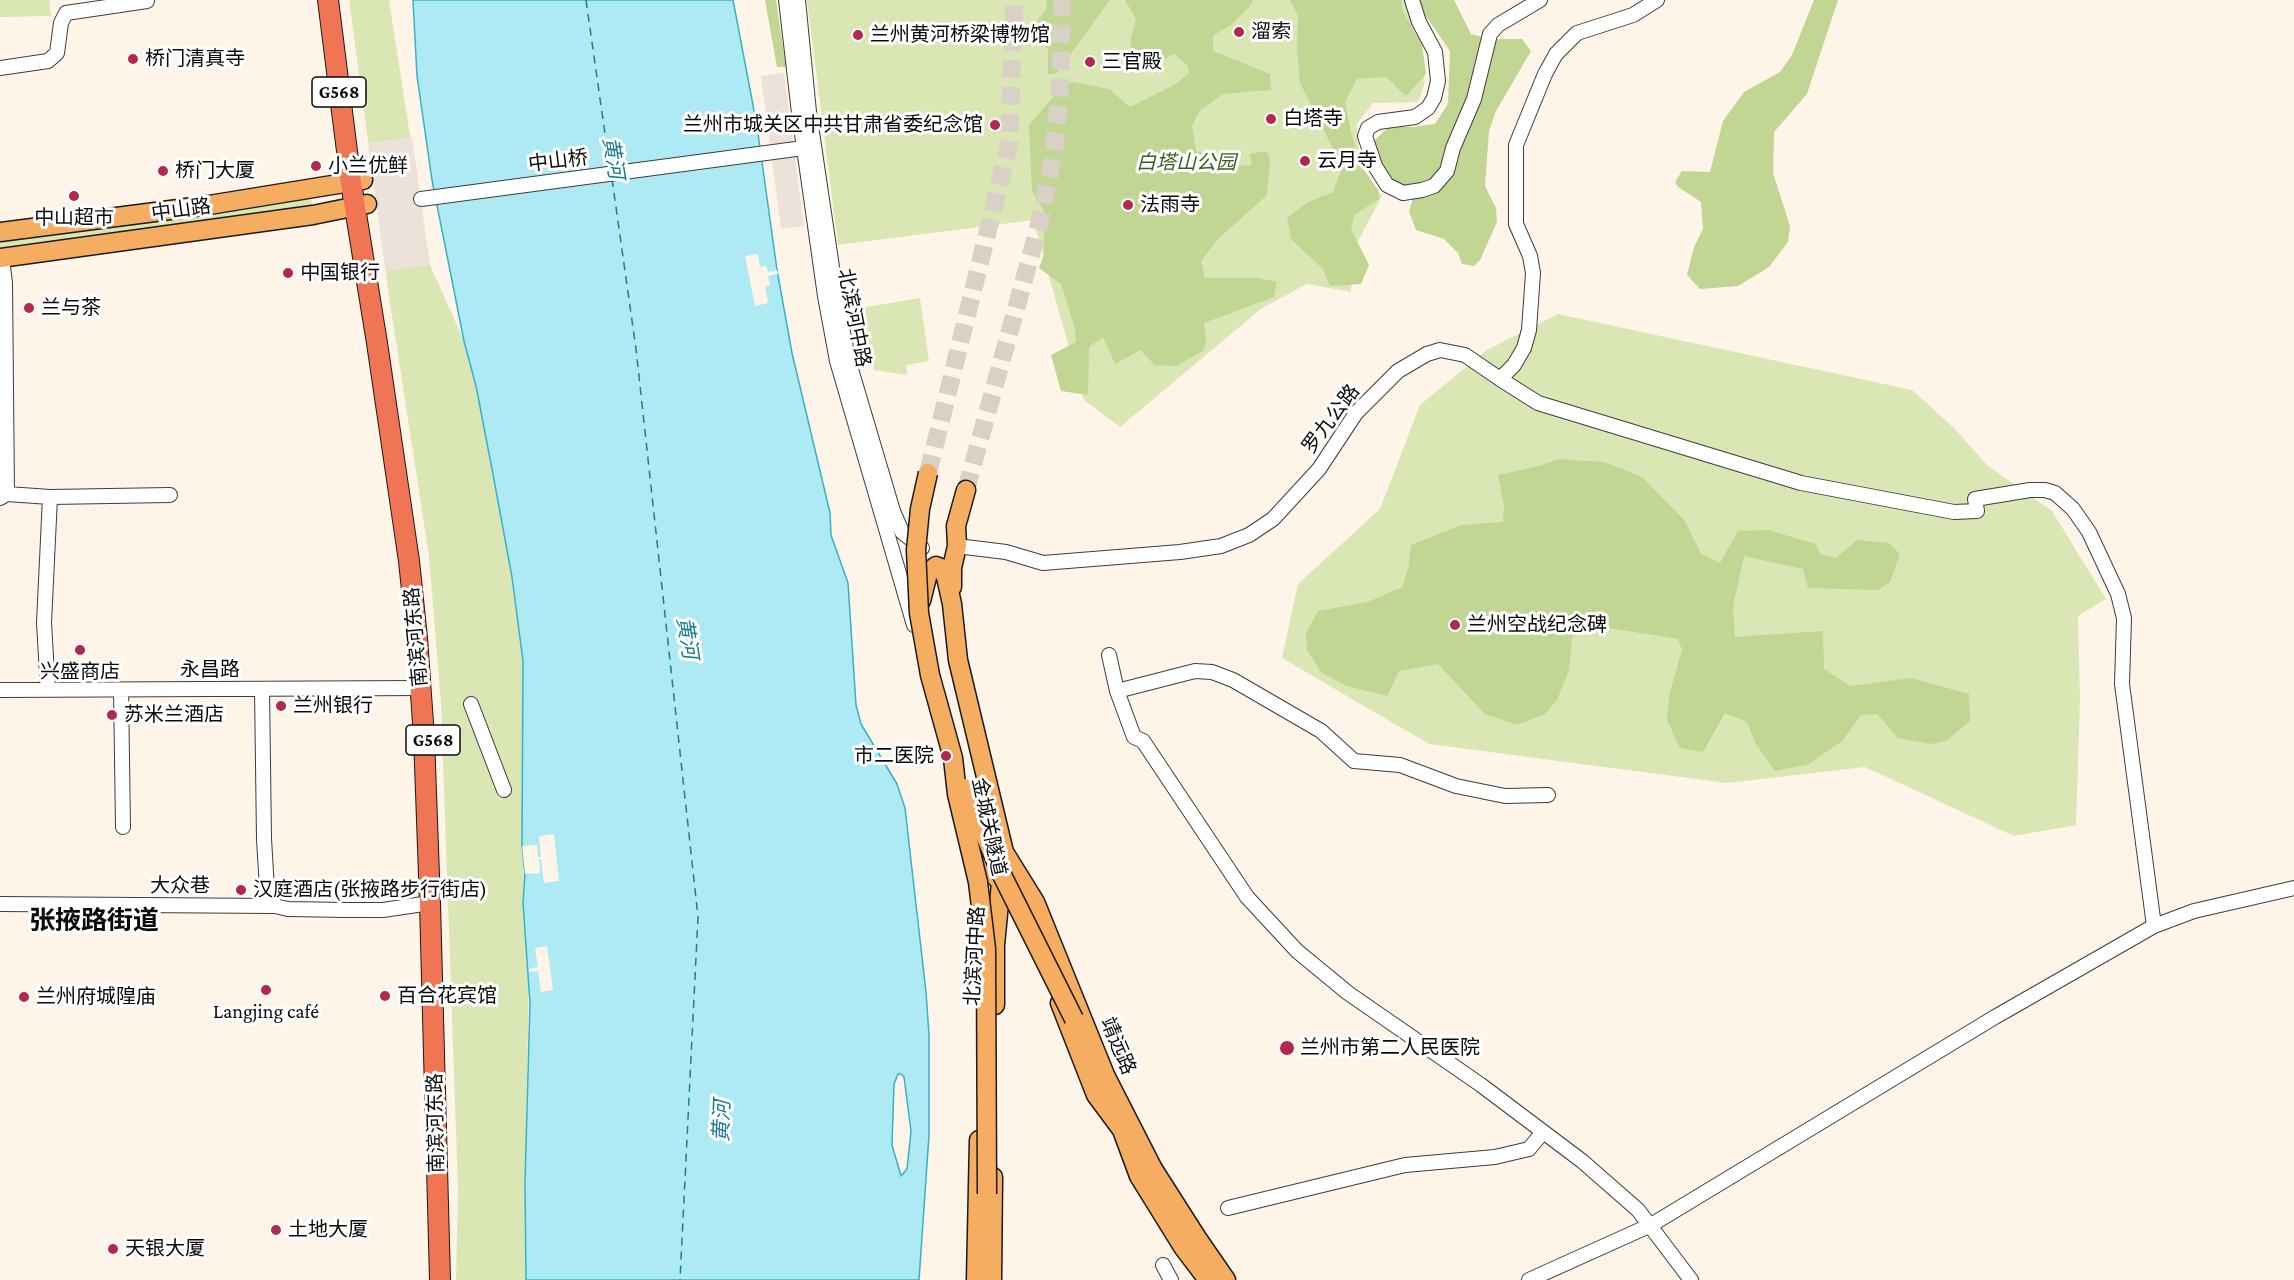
<!DOCTYPE html>
<meta charset="utf-8">
<style>
body{margin:0}
canvas{display:block;background:#fef4e7}
</style>
<canvas width="2294" height="1280"></canvas>
<script>
const g = document.querySelector('canvas').getContext('2d');
g.lineJoin = 'round';
function paint(path, color) {
  g.fillStyle = color;
  g.fill(path, 'evenodd');
}
function shape(rows) {
  const path = new Path2D();
  for (const r of rows) {
    path.moveTo(r[0], r[1]);
    for (let i = 2; i < r.length; i += 2) path.lineTo(r[i], r[i + 1]);
  }
  return path;
}
function trace(path, color, width, dash) {
  g.strokeStyle = color;
  g.lineWidth = width;
  g.lineCap = dash ? 'butt' : 'round';
  g.setLineDash(dash || []);
  g.stroke(path);
}
function label(font, color, halo, rows, align = 'center') {
  g.font = font + ' "Crimson Pro","Noto Sans SC",serif';
  g.lineWidth = 6;
  g.setLineDash([]);
  g.textBaseline = 'middle';
  g.strokeStyle = halo;
  g.fillStyle = color;
  for (const [text, x, y, turn = 0] of rows) {
    g.save();
    g.translate(x, y);
    g.rotate((+turn || 0) * Math.PI / 180);
    g.textAlign = isNaN(turn) ? turn : align;
    if (halo) g.strokeText(text, 0, 0);
    g.fillText(text, 0, 0);
    g.restore();
  }
}
const green = shape([
 [0,0,49,0,51,16,0,17],
 [349,0,389,0,430,265,464,341,476,386,512,577,523,661,522,846,525,874,523,903,529,972,525,1182,526,1280,456,1280,458,1188,441,703,429,556,389,296],
 [807,0,1407,0,1413,30,1421,54,1425,82,1418,102,1373,103,1357,124,1359,160,1368,177,1382,196,1353,250,1351,292,1307,284,1262,308,1120,427,1084,400,1033,220,838,245],
 [311,197,312,208,0,249,0,238],
 [920,298,929,361,906,365,907,375,874,370,861,308],
 [1558,314,1912,390,1954,428,1987,465,2052,511,2106,599,2078,616,2080,700,2076,825,2014,836,1865,767,1727,783,1429,744,1282,658,1298,584,1380,509,1420,405,1487,350]
]);
const forest = shape([
 [765,0,776,0,786,67,777,67],
 [1047,0,1110,0,1056,74,1048,74,1048,50,1034,25,1046,9],
 [1125,0,1253,0,1249,7,1232,24,1213,36,1213,51,1270,74,1271,90,1223,94,1199,111,1192,127,1196,151,1236,166,1252,165,1250,154,1267,151,1270,160,1267,195,1217,240,1201,261,1205,278,1258,278,1277,282,1274,297,1204,323,1206,341,1204,350,1177,366,1155,365,1140,350,1115,364,1103,337,1089,347,1088,395,1061,391,1051,355,1076,342,1075,328,1061,284,1039,268,1044,254,1044,211,1032,191,1029,125,1060,89,1072,82,1109,89,1130,107,1176,84,1189,73,1187,65,1174,54,1150,67,1136,67,1130,42,1136,19],
 [1290,0,1401,0,1403,12,1422,45,1426,74,1406,96,1386,77,1357,79,1345,102,1351,132,1362,167,1378,190,1379,199,1354,215,1351,229,1369,265,1361,284,1330,286,1323,269,1291,239,1287,218,1308,202,1333,192,1342,167,1300,83,1297,50,1298,15],
 [1420,0,1454,0,1471,34,1489,39,1522,39,1531,51,1496,111,1489,131,1485,186,1496,208,1497,222,1480,260,1474,266,1462,264,1458,253,1444,239,1416,230,1409,211,1414,195,1388,178,1379,159,1374,141,1390,126,1412,127,1435,124,1448,104,1450,51,1423,12],
 [1814,0,1838,0,1807,94,1774,132,1773,173,1790,226,1788,242,1769,267,1738,286,1700,289,1687,275,1694,247,1703,229,1701,202,1678,187,1675,182,1682,171,1710,172,1723,121,1744,92,1780,72,1792,55],
 [1558,459,1604,462,1642,477,1685,521,1701,554,1720,563,1738,531,1768,530,1816,544,1820,554,1836,558,1857,540,1889,543,1900,554,1890,582,1878,590,1808,588,1803,569,1744,556,1733,606,1735,637,1823,631,1824,669,1850,686,1911,678,1969,694,1970,721,1946,741,1931,744,1898,738,1877,714,1861,715,1842,741,1809,764,1775,771,1756,744,1747,722,1725,713,1703,752,1680,748,1667,720,1669,696,1682,650,1678,639,1602,627,1572,637,1569,670,1557,700,1545,714,1517,725,1485,714,1438,664,1399,671,1387,696,1347,686,1322,673,1307,650,1306,633,1318,611,1368,602,1402,587,1408,570,1411,545,1461,525,1503,522,1504,505,1498,475,1539,466]
]);
const plaza = shape([
 [784,73,804,226,781,229,761,76],
 [412,137,430,265,386,271,368,143]
]);
const water = shape([
 [413,0,733,0,757,126,777,270,792,353,830,513,831,535,848,583,856,705,861,724,897,784,905,808,926,992,929,1035,929,1135,919,1280,526,1280,525,1182,530,1003,523,903,525,874,522,846,523,661,512,577,492,469,476,386,464,341,432,180,417,76,413,0],
 [898,1074,901,1074,904,1077,911,1131,907,1169,901,1176,892,1145,894,1084,898,1074]
]);
const pier = shape([
 [758,254,760,267,766,266,768,272,777,270,778,274,768,276,770,285,765,287,768,303,755,306,745,256],
 [554,834,559,881,544,883,541,859,539,860,540,873,525,874,522,846,537,845,538,857,541,857,539,836],
 [547,946,553,990,541,992,538,971,529,972,529,969,538,967,535,948]
]);
const ferry = shape([
 [586,0,610,169],
 [612,179,636,349,698,917,680,1280]
]);
const majorTunnel = shape([
 [928,473,1009,145,1014,0],
 [966,490,1038,229,1054,153,1060,88,1062,0]
]);
const minor = shape([
 [786,0,799,113,825,296,837,361,914,625],
 [798,0,809,112,836,294,848,359,893,511,902,532,922,548],
 [1412,0,1419,22,1435,52,1438,81,1434,98,1428,108,1415,117,1378,122,1368,128,1365,136,1375,166,1387,185,1403,193,1422,190,1434,186,1447,171,1453,148,1474,99,1490,34,1498,25,1540,0],
 [0,68,48,61,57,53,61,23,66,13,147,1],
 [421,199,811,147],
 [1500,379,1538,403,1801,483,1954,512,1977,511,1975,499,2030,490,2045,490,2055,493,2073,509,2089,532,2118,594,2124,618,2122,684,2154,926],
 [7,494,50,497,170,495],
 [0,498,7,494,5,283,2,258],
 [957,546,1006,552,1043,563,1180,552,1221,546,1249,535,1273,519,1319,469,1356,413,1398,371,1427,354,1440,350,1465,355,1500,379,1514,365,1524,348,1529,330,1533,273,1530,256,1516,224,1516,145,1545,74,1556,54,1577,33,1633,15,1657,0],
 [1109,655,1117,691,1134,737,1143,741,1247,897,1297,951,1348,993,1481,1085,1582,1161,1638,1210,1691,1280],
 [262,689,264,839,267,889,275,906],
 [0,690,421,688],
 [48,690,44,623,50,497],
 [121,690,123,827],
 [1117,691,1195,671,1212,672,1233,680,1321,731,1354,761,1400,765,1456,786,1505,796,1548,795],
 [471,704,504,790],
 [0,904,275,906,288,909,347,910,383,910,430,903],
 [1228,1208,1405,1165,1495,1157,1529,1149,1543,1132],
 [1163,1265,1171,1280],
 [1529,1280,1651,1225,1995,1017,2154,926,2194,911,2294,888]
]);
const major = shape([
 [0,232,209,205,363,180],
 [0,258,313,215,367,204],
 [952,587,952,568,957,546,956,526,966,490],
 [921,601,928,573,936,566,941,568,946,577,952,604,958,660,1004,852,995,945,995,1005],
 [1001,851,1004,852,1035,902,1105,1075,1153,1169,1197,1238,1226,1280],
 [974,856,1002,883,1006,889],
 [1060,1003,1096,1095,1122,1130,1139,1176,1183,1247,1208,1280],
 [976,1280,979,1140],
 [992,1280,993,1177]
]);
const highway = shape([
 [328,0,351,183,377,343,409,561,417,638,424,737,430,903,440,1280]
]);
const majorBridge = shape([
 [928,473,920,509,916,550,919,613,930,675,953,758,957,794,978,882,986,949,987,1194],
 [965,788,1000,871,1074,1019]
]);
const markers = [
 [1239,32,6,"#b42750"],
 [858,35,6,"#b42750"],
 [133,59,6,"#b42750"],
 [1090,62,6,"#b42750"],
 [1271,119,6,"#b42750"],
 [995,125,6,"#b42750"],
 [1305,161,6,"#b42750"],
 [316,166,6,"#b42750"],
 [163,171,6,"#b42750"],
 [74,196,6,"#b42750"],
 [1128,205,6,"#b42750"],
 [288,273,6,"#b42750"],
 [29,308,6,"#b42750"],
 [1455,625,6,"#b42750"],
 [80,650,6,"#b42750"],
 [281,706,6,"#b42750"],
 [112,715,6,"#b42750"],
 [946,756,6,"#b42750"],
 [241,890,6,"#b42750"],
 [266,990,6,"#b42750"],
 [385,996,6,"#b42750"],
 [24,997,6,"#b42750"],
 [1287,1048,8,"#b42750"],
 [276,1230,6,"#b42750"],
 [113,1249,6,"#b42750"]
];
const shields = [
 [339,92,54],
 [433,740,54]
];
const shieldNames = [
 ["G568",339,92],
 ["G568",433,740]
];
const poiNames = [
 ["溜索",1251,32],
 ["兰州黄河桥梁博物馆",870,35],
 ["桥门清真寺",145,59],
 ["三官殿",1102,62],
 ["白塔寺",1283,119],
 ["兰州市城关区中共甘肃省委纪念馆",983,125,"right"],
 ["云月寺",1317,161],
 ["小兰优鲜",328,166],
 ["桥门大厦",175,171],
 ["法雨寺",1140,205],
 ["中山超市",74,218,"center"],
 ["中国银行",300,273],
 ["兰与茶",41,308],
 ["兰州空战纪念碑",1467,625],
 ["兴盛商店",80,672,"center"],
 ["兰州银行",293,706],
 ["苏米兰酒店",124,715],
 ["市二医院",934,756,"right"],
 ["汉庭酒店(张掖路步行街店)",253,890],
 ["百合花宾馆",397,996],
 ["兰州府城隍庙",36,997],
 ["Langjing café",266,1012,"center"],
 ["兰州市第二人民医院",1300,1048],
 ["土地大厦",288,1230],
 ["天银大厦",125,1249]
];
const streetNames = [
 ["中山桥",558,161,-7],
 ["中山路",181,210,-8],
 ["北滨河中路",854,318,79],
 ["罗九公路",1331,419,-53],
 ["南滨河东路",416,637,-95],
 ["永昌路",210,670],
 ["金城关隧道",989,827,78],
 ["大众巷",180,886],
 ["北滨河中路",975,956,-87],
 ["靖远路",1118,1046,67],
 ["南滨河东路",436,1123,-91]
];
const parkNames = [
 ["白塔山公园",1186,163]
];
const waterNames = [
 ["黄河",613,158,81],
 ["黄河",687,638,81],
 ["黄河",722,1121,-88]
];
const districtNames = [
 ["张掖路街道",94,921]
];
paint(green, '#dae6b3');
paint(forest, '#c1d693');
paint(plaza, '#ece2d9');
paint(water, '#aeeaf4');
trace(water, '#37b1c8', 1.5);
paint(pier, '#fef4e7');
trace(ferry, '#197d96', 1.5, [8, 6]);
trace(majorTunnel, '#d9d1c6', 18, [18, 9]);
trace(minor, '#3d3d3d', 16);
trace(major, '#1b1b1b', 21);
trace(highway, '#1b1b1b', 22);
trace(minor, '#fff', 14);
trace(major, '#f4ad61', 18);
trace(highway, '#f07554', 20);
trace(majorBridge, '#1b1b1b', 21, []);
trace(majorBridge, '#f4ad61', 18);
for (const [x, y, r, color] of markers) {
  const dot = new Path2D();
  dot.arc(x, y, r, 0, 2 * Math.PI);
  g.fillStyle = color;
  g.fill(dot);
  trace(dot, '#fff', 2);
}
for (const [x, y, w] of shields) {
  const box = new Path2D();
  box.roundRect(x - w / 2, y - 15, w, 30, 4.5);
  g.fillStyle = '#fff';
  g.fill(box);
  trace(box, '#0a0a0a', 1.5);
}
label('bold 18px', '#0a0a0a', null, shieldNames);
label('20px', '#0a0a0a', '#fff', poiNames, 'left');
label('20px', '#0a0a0a', '#fff', streetNames);
label('italic 20px', '#3a5e1d', '#fff', parkNames);
label('italic 21px', '#197d96', '#fff', waterNames);
label('bold 26px', '#0a0a0a', '#fff', districtNames);
</script>
